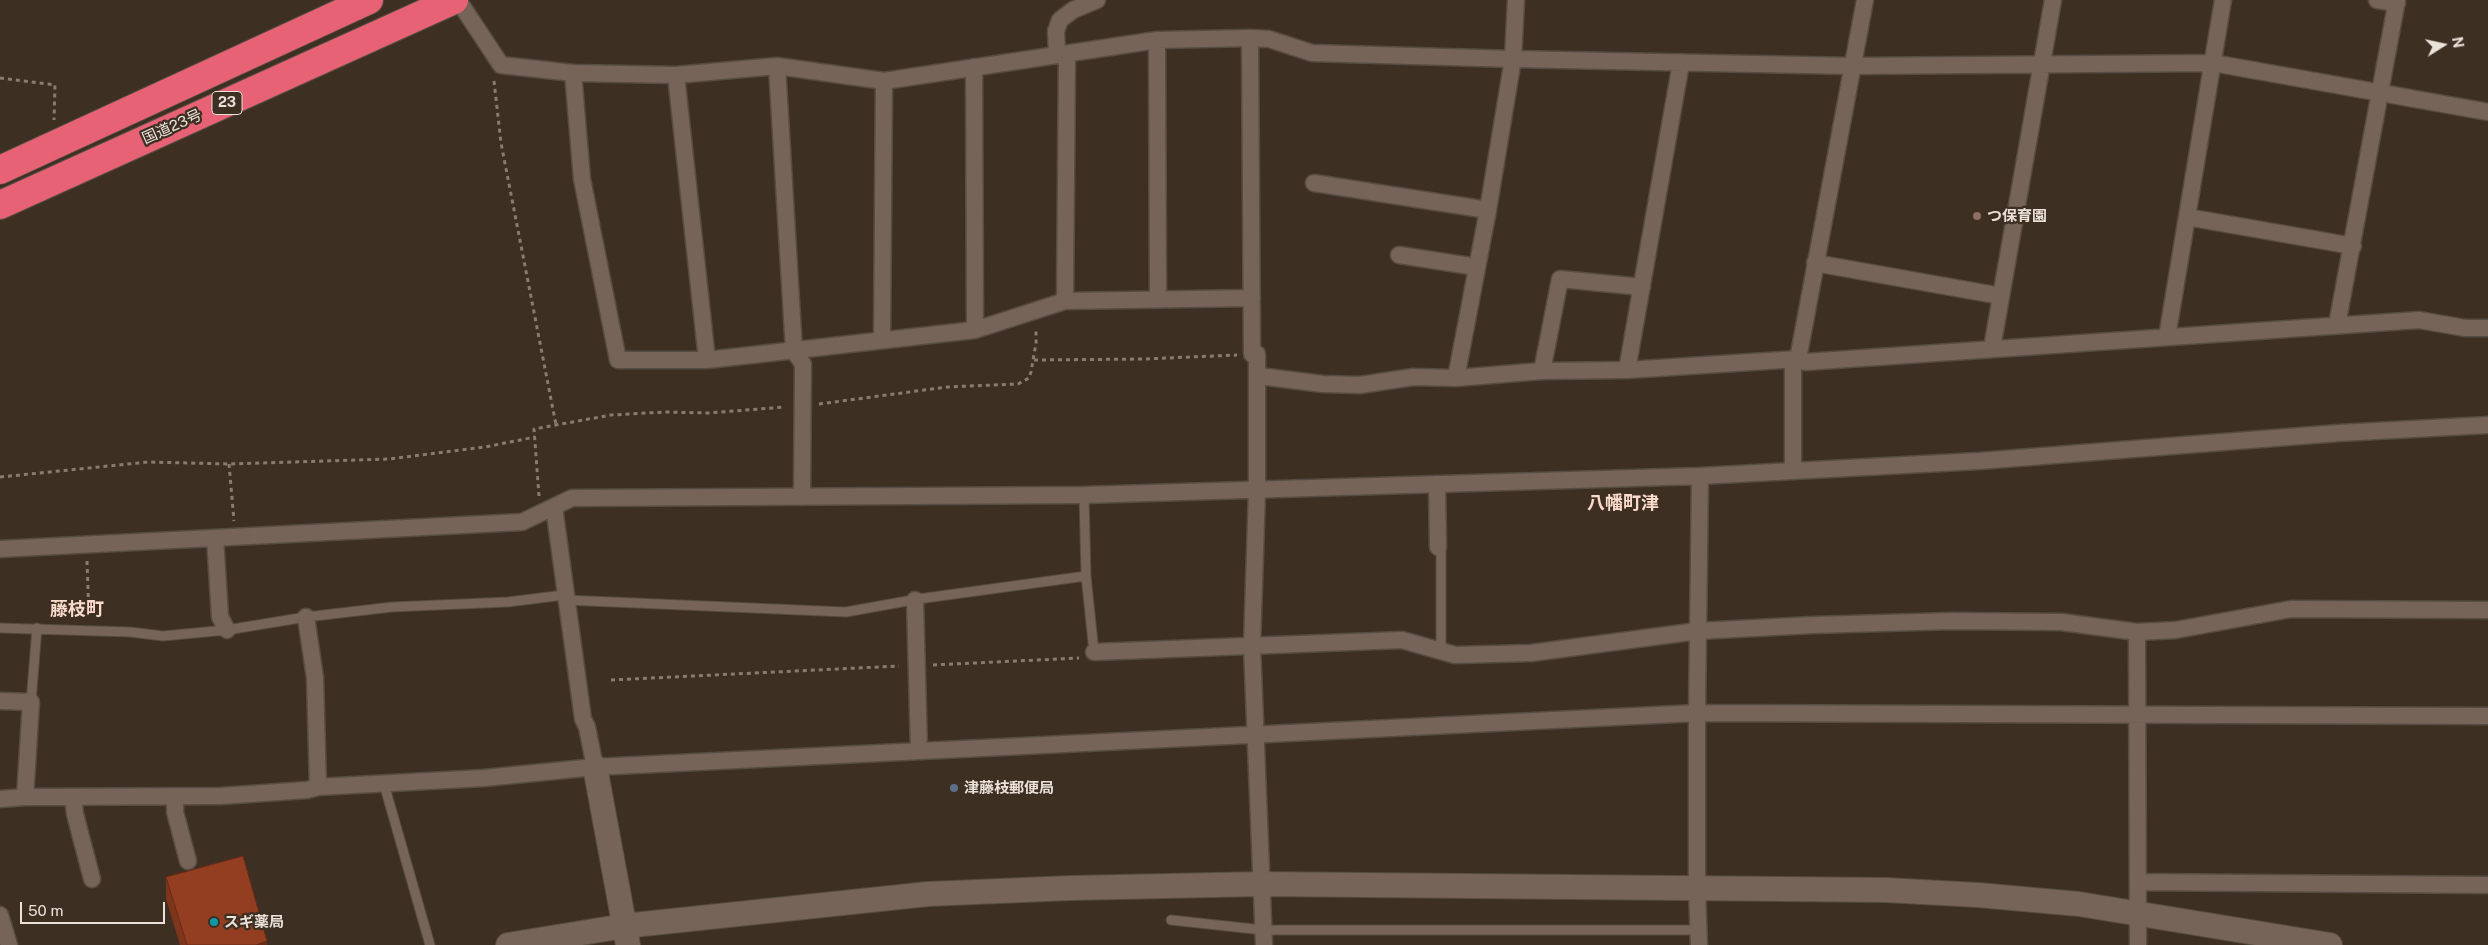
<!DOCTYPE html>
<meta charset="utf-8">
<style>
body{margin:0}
#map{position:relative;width:2488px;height:945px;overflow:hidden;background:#3e2f23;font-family:"Public Sans",sans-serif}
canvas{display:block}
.north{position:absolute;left:2418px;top:20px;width:50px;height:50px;-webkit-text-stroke:4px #3e2f23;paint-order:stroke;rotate:80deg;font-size:14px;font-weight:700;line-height:20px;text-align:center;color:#eae1d9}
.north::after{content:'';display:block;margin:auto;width:18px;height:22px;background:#eae1d9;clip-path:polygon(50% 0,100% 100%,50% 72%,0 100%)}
.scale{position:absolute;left:20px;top:902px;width:145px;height:22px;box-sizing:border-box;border:2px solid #eae1d9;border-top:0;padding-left:6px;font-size:15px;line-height:18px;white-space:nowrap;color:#eae1d9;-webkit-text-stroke:4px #3e2f23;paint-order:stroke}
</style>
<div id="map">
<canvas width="2488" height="945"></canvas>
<div class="north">N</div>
<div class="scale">50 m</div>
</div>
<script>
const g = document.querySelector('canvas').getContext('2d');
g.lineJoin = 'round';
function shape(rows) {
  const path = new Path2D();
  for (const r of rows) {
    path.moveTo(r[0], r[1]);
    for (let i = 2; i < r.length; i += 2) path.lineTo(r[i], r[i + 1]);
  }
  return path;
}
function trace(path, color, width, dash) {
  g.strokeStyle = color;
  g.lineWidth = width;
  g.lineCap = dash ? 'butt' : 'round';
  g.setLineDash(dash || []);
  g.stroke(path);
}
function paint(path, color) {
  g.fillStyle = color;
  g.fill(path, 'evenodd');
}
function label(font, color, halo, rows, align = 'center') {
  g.font = font + ' "Public Sans","Noto Sans JP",sans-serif';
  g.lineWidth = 4.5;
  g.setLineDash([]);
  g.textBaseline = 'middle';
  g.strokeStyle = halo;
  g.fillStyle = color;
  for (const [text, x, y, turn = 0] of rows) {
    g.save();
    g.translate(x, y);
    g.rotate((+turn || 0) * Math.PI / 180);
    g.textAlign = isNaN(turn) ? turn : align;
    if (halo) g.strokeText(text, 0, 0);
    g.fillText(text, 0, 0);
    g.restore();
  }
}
const path = shape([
 [0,78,55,85,54,120],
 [494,81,501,143,556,425],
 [1034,360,1144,359,1237,355],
 [819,404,947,387,1018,384,1029,378,1031,372,1036,343,1036,328],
 [229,464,234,521],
 [0,477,148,462,229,464,389,459,485,447,535,437],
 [539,496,534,429,611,415,665,412,708,413,785,407],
 [87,561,89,617],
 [933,665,1079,658],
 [611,680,899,666]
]);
const lane = shape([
 [1084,495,1086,576,1094,652],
 [1438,547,1441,551,1441,651],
 [565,600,846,612,918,599,1086,576],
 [0,628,130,632,163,636,227,630,306,617,392,607,508,602,564,595],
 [31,702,37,628],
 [384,784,430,945],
 [1171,920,1263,930,1700,930]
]);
const street = shape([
 [458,0,501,65,573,73,676,75,777,66,884,81,1157,40,1250,38,1269,39,1312,53,1513,59,1852,66,2213,63,2488,112],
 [1865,0,1798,359,1805,362,2419,320,2465,328,2488,328],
 [2377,0,2397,3],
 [1250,38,1252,354],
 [1157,40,1158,298],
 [1057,55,1056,31,1060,20,1073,10,1097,0],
 [777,66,794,351,803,364,802,497],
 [974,67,975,330],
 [573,73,582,179,618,360,707,360,975,330,1065,301,1252,298],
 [676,75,707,360],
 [1314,183,1488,210],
 [2187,217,2353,246],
 [1399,255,1477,267],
 [1815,263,2001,296],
 [1065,301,1067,54],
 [2337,325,2397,0],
 [2167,337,2223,0],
 [882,340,884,81],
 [1992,348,2053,0],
 [1257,354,1257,490,1252,646,1264,945],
 [1793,359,1793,471],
 [1627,370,1681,63],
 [1542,371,1560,279,1642,287],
 [1259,376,1323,384,1360,385,1413,377,1456,378,1542,371,1627,370,1798,359],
 [1456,378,1488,210,1513,59,1516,0],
 [1437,484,1438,547],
 [554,507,583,719,587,727,595,767],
 [215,538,220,617,227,630],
 [0,549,522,522,572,498,1084,495,1700,476,1979,461,2339,433,2488,425],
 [915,600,919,751],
 [306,617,315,678,318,787],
 [2137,632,2138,945],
 [1094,652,1402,640,1455,655,1531,653,1698,631,1813,625,1953,621,2061,622,2137,632,2176,630,2291,609,2488,610],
 [0,701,31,702,25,797],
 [73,797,75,814,92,879],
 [175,797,175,812,188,861],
 [0,799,25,797,221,796,307,790,318,787,484,778,595,767,1697,713,2488,716],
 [2138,882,2488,885],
 [0,915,9,945],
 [1699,945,1697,888,1697,713,1700,476]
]);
const secondary = shape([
 [595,767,628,945],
 [508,945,624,926,928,894,1071,888,1261,884,1886,890,1978,895,2079,904,2330,945]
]);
const highway = shape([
 [0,170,369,0],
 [0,205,454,0]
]);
const wall = shape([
 [166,877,267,945,180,945,166,899]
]);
const shadedWall = shape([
 [267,941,267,945,256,945]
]);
const building = shape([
 [243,856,267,941,256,945,187,945,166,877,243,856]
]);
const markers = [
 [1977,216,5,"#8d6e63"],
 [954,788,5,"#5c6f8a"],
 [214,922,5,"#0f9aa8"]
];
const shields = [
 [227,103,30]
];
const shieldNames = [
 ["23",227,103]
];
const streetNames = [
 ["国道23号",172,127,-24]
];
const poiNames = [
 ["つ保育園",1987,216],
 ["津藤枝郵便局",964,788],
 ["スギ薬局",224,922]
];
const quarterNames = [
 ["八幡町津",1623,503],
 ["藤枝町",77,609]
];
trace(lane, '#574c41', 11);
trace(street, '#574c41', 19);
trace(secondary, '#574c41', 26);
trace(highway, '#574c41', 30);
trace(path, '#887c71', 3, [4, 4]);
trace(lane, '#756457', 9);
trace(street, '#756457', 16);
trace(secondary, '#756457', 24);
trace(highway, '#e66274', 28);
paint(wall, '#7f351c');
paint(shadedWall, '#682b17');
paint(building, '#943e21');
trace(building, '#682b17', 1);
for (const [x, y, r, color] of markers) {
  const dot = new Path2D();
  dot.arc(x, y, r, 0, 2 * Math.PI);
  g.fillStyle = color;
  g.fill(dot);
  trace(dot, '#3e2f23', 2);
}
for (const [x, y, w] of shields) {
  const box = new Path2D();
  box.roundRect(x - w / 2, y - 11.5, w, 23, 4);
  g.fillStyle = '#3e2f23';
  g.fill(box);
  trace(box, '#eae1d9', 1);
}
label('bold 14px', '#eae1d9', null, shieldNames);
label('15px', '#eae1d9', '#3e2f23', streetNames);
label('bold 15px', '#eae1d9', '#3e2f23', poiNames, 'left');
label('bold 18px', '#f9dacb', '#3e2f23', quarterNames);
</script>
